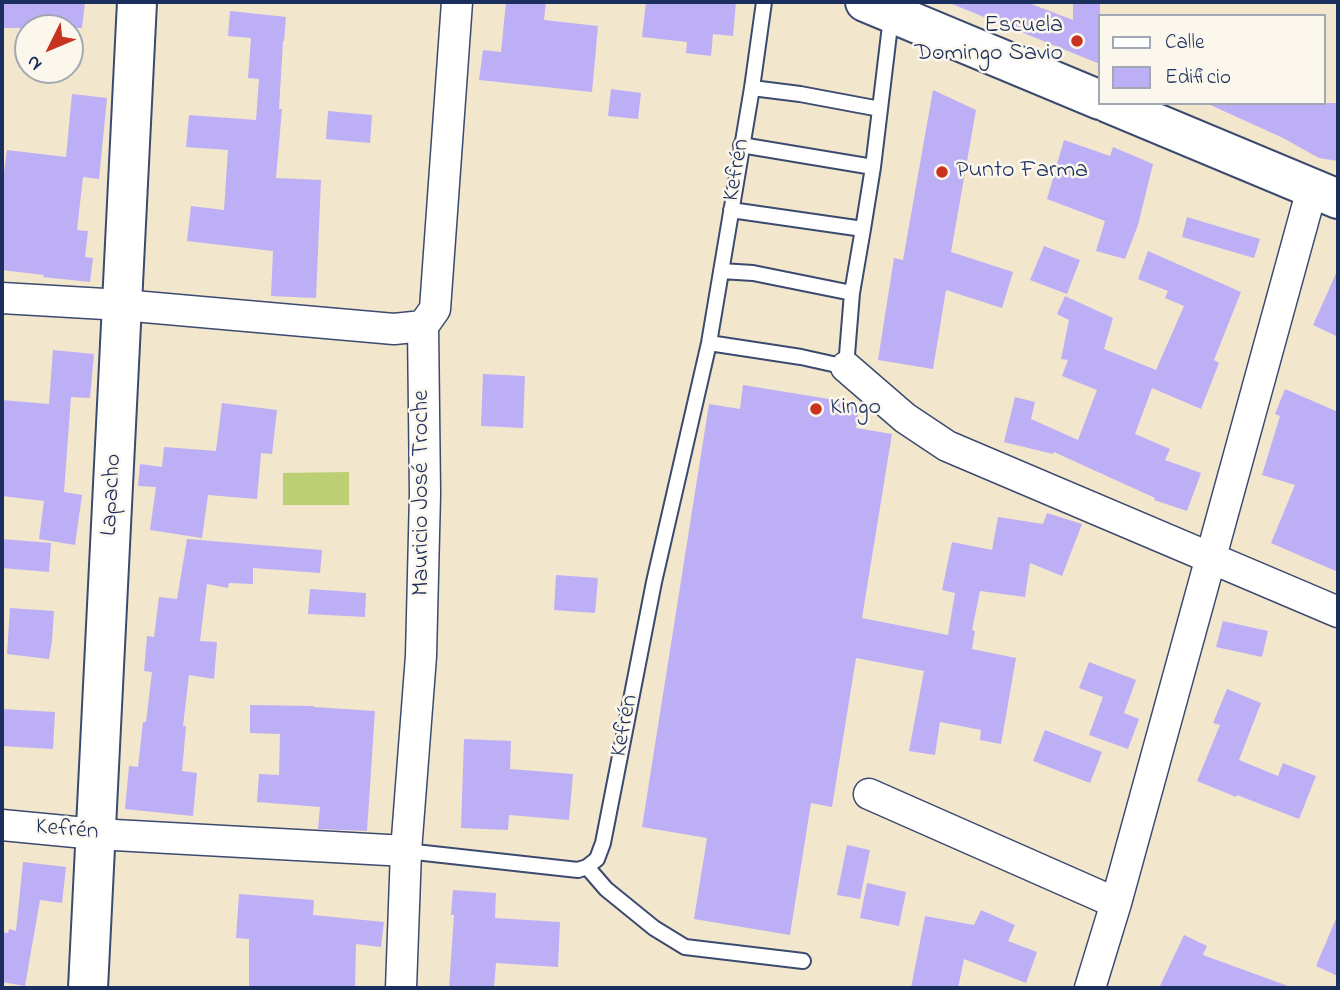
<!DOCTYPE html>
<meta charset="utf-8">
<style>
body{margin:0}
#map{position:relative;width:1340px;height:990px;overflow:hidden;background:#f2e6cd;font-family:"Indie Flower",sans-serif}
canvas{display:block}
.frame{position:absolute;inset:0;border:4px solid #1b2f5e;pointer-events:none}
.legend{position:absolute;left:1098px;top:14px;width:228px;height:91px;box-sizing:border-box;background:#fbf7ec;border:2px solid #a1a7b3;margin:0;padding:9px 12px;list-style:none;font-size:21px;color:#1b2f5e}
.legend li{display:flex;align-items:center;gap:14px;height:35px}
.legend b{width:35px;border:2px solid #a1a7b3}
.north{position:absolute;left:14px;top:14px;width:70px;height:70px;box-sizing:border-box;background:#fbf7ec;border:2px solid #a1a7b3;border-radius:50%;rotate:227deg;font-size:19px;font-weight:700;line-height:28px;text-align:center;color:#1b2f5e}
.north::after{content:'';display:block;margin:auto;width:24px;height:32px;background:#c8321e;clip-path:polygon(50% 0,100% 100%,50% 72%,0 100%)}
</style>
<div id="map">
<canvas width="1340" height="990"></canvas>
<div class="frame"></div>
<ul class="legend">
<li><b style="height:9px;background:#fff"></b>Calle</li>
<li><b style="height:19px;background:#bdaff6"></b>Edificio</li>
</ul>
<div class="north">N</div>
</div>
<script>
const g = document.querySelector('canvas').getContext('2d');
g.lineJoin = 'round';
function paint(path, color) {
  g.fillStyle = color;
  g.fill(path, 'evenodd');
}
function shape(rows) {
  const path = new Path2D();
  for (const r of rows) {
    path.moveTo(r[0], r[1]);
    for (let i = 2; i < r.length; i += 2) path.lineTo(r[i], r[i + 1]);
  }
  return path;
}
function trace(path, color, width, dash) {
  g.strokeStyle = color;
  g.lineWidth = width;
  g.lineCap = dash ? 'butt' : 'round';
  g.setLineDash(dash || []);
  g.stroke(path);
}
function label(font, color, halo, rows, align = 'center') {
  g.font = font + ' "Indie Flower",sans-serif';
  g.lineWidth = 5;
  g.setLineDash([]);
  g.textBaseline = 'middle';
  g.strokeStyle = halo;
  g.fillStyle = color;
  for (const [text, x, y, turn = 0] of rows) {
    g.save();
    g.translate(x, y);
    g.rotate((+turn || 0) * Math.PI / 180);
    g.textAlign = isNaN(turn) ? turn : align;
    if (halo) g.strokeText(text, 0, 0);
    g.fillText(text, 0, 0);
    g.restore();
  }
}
const green = shape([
 [349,472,349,505,283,505,283,473]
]);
const building = shape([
 [2,2,85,2,82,28,2,28],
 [506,2,546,2,544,20,598,26,592,92,479,80,483,50,501,52],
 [646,2,736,2,733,36,713,34,711,56,686,53,687,42,642,37],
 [947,2,1026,2,1073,20,1073,2,1100,2,1100,64],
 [230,11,286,17,284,41,283,41,279,109,282,109,276,178,321,180,316,298,271,296,273,251,187,241,191,206,224,210,228,150,186,147,189,115,256,120,259,79,248,78,251,38,228,36],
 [611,89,641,93,638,119,608,116],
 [933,90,976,110,951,252,1013,272,1002,308,946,290,933,369,878,360,894,258,903,260],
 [72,94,107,98,99,179,83,177,77,230,88,231,85,257,93,258,90,282,43,277,44,275,2,270,2,171,4,172,7,150,66,157],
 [1206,103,1338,103,1338,161,1319,158,1283,138],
 [328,111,372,115,370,143,326,139],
 [1064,140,1110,156,1113,147,1153,164,1138,225,1125,259,1096,251,1105,221,1047,199],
 [1187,217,1260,239,1254,258,1182,237],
 [1044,246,1080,260,1067,294,1030,280],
 [1148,251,1241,292,1214,360,1219,363,1201,409,1152,388,1135,434,1170,449,1165,460,1201,473,1187,511,1154,500,1155,498,1054,452,1053,454,1004,442,1015,397,1035,402,1031,419,1078,440,1097,390,1062,376,1068,360,1061,359,1069,320,1057,314,1065,296,1113,318,1104,349,1156,370,1184,306,1165,298,1168,291,1138,279],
 [1338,269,1338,337,1313,325],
 [53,350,94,354,90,398,71,397,64,492,82,495,75,545,39,539,44,501,2,496,2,400,49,404],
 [483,374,525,376,523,428,481,426],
 [743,385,860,404,856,428,892,434,862,618,948,635,955,593,942,590,952,542,992,550,998,517,1043,524,1047,513,1082,524,1062,576,1030,563,1025,597,980,591,972,630,975,631,972,649,1016,658,1001,744,980,740,981,730,940,722,935,755,909,751,924,671,856,658,832,807,811,803,790,935,694,919,707,838,642,827,709,404,740,409],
 [1285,389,1338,412,1338,572,1271,543,1295,485,1262,475,1280,416,1275,414],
 [222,403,277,410,272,454,261,453,257,499,208,495,202,538,150,530,156,487,138,486,140,464,162,467,164,447,216,451],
 [2,539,51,543,49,572,2,568],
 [187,539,322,550,320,573,253,568,253,584,229,583,228,588,207,584,200,641,217,642,214,679,189,675,183,726,186,726,182,771,197,773,193,816,125,809,129,766,138,767,143,722,146,722,152,672,144,671,147,636,154,637,159,597,177,599],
 [556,575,598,578,595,613,554,610],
 [310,589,366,593,365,617,308,614],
 [10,608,54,611,52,641,49,659,7,654],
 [1223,621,1268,631,1262,657,1216,647],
 [1089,662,1136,680,1124,713,1139,719,1128,749,1089,735,1103,697,1079,688],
 [1227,689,1261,703,1239,760,1278,776,1283,763,1316,776,1299,819,1237,795,1236,797,1197,781,1220,725,1213,723],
 [250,705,314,706,314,707,375,711,367,831,318,829,320,807,257,802,259,774,279,775,280,734,250,733],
 [2,709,55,712,53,749,2,746],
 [1045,730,1102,752,1090,783,1033,761],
 [464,739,511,741,510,769,573,774,569,820,509,815,508,830,461,828],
 [847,845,870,850,860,899,837,895],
 [23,862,66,867,62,903,40,900,25,986,2,982,2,932,8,933,9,929,16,931],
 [867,883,906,892,899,926,860,918],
 [453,890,496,893,495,918,560,922,558,967,496,963,494,988,449,988,454,915,451,915],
 [239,894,314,900,313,915,384,922,381,947,356,944,355,988,249,988,249,939,236,938],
 [981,910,1015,925,1008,941,1037,952,1026,983,964,959,958,988,911,988,925,916,974,925],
 [1338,914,1338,976,1316,966],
 [1184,935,1207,946,1203,955,1288,986,1287,988,1159,988]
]);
const lane = shape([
 [752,88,800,94,880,109,873,167],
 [880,109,891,17],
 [741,145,873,167,863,229],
 [731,210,863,229,852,293],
 [709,343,801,357,846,367,852,293,753,273,721,271],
 [406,851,578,870,587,867,597,859,603,843,654,582,709,343,752,88,764,2],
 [587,867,606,889,654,928,685,947,803,961]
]);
const street = shape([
 [2,298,122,305,394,329,423,326],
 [846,367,905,418,947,446,1338,612],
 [869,794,1116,903],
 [2,825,96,834,406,851],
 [401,988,406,851,421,656,425,494,423,326,435,309,457,2],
 [1090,988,1116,903,1312,189]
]);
const secondary = shape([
 [88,988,137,2]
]);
const primary = shape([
 [865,2,1100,100],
 [1108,103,1338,199]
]);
const markers = [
 [1077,41,7,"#c8321e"],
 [942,172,7,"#c8321e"],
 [816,409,7,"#c8321e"]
];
const poiNames = [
 ["Escuela",1063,27,"right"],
 ["Domingo Savio",1063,55,"right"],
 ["Punto Farma",956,172],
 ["Kingo",830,409]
];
const streetNames = [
 ["Kefrén",738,170,-80],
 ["Mauricio José Troche",423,493,-90],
 ["Lapacho",113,495,-87],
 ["Kefrén",626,726,-79],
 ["Kefrén",67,831,5]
];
paint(green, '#bccf72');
paint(building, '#bdaff6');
trace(lane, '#3b4a6f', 18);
trace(street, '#3b4a6f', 33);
trace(secondary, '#3b4a6f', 42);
trace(primary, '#3b4a6f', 42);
trace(lane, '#fff', 14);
trace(street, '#fff', 30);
trace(secondary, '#fff', 38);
trace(primary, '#fff', 38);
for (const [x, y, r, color] of markers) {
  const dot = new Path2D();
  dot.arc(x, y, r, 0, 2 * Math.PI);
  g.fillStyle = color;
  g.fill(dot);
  trace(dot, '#fbf7ec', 2.5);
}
label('24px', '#1b2f5e', '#fbf7ec', poiNames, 'left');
label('24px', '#1b2f5e', '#fbf7ec', streetNames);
</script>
